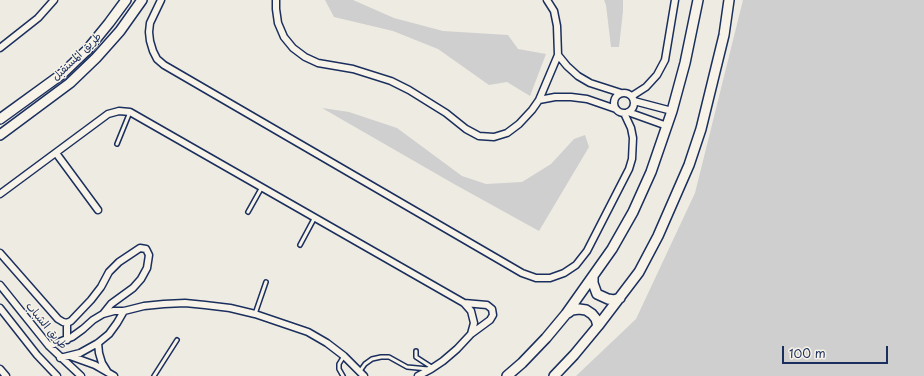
<!DOCTYPE html>
<meta charset="utf-8">
<style>
body{margin:0}
#map{position:relative;width:924px;height:376px;overflow:hidden;background:#eeebe2;font-family:"Playpen Sans",sans-serif}
canvas{display:block}
.scale{position:absolute;left:782px;top:346px;width:106px;height:18px;box-sizing:border-box;border:2px solid #1b2f5e;border-top:0;padding-left:5px;font-size:12px;line-height:14px;white-space:nowrap;color:#1b2f5e;-webkit-text-stroke:3px #f7f3e8;paint-order:stroke}
</style>
<div id="map">
<canvas width="924" height="376"></canvas>
<div class="scale">100 m</div>
</div>
<script>
const g = document.querySelector('canvas').getContext('2d');
g.lineJoin = 'round';
function paint(path, color) {
  g.fillStyle = color;
  g.fill(path, 'evenodd');
}
function shape(rows) {
  const path = new Path2D();
  for (const r of rows) {
    if (r.length === 3) {
      path.moveTo(r[0] + r[2], r[1]);
      path.arc(r[0], r[1], r[2], 0, 2 * Math.PI);
      continue;
    }
    path.moveTo(r[0], r[1]);
    for (let i = 2; i < r.length; i += 2) path.lineTo(r[i], r[i + 1]);
  }
  return path;
}
function trace(path, color, width, dash) {
  g.strokeStyle = color;
  g.lineWidth = width;
  g.lineCap = dash ? 'butt' : 'round';
  g.setLineDash(dash || []);
  g.stroke(path);
}
function label(font, color, halo, rows, align = 'center') {
  g.font = font + ' "Playpen Sans","Playpen Sans Arabic",sans-serif';
  g.lineWidth = 3;
  g.setLineDash([]);
  g.textBaseline = 'middle';
  g.strokeStyle = halo;
  g.fillStyle = color;
  for (const [text, x, y, turn = 0] of rows) {
    g.save();
    g.translate(x, y);
    g.rotate((+turn || 0) * Math.PI / 180);
    g.textAlign = isNaN(turn) ? turn : align;
    if (halo) g.strokeText(text, 0, 0);
    g.fillText(text, 0, 0);
    g.restore();
  }
}
const green = shape([
 [325,0,353,0,394,18,443,31,508,35,518,49,546,54,530,96,507,82,489,85,438,49,393,31,334,17],
 [604,0,623,0,623,11,619,47,611,47,606,5],
 [743,0,924,0,924,376,576,376,636,319,695,193],
 [322,108,349,112,397,128,462,176,486,184,522,182,551,164,574,139,585,135,589,147,539,231,454,184]
]);
const lane = shape([
 [117,144,130,112],
 [248,212,262,187],
 [300,245,315,217],
 [255,314,266,282],
 [416,351,416,357,433,368],
 [360,371,365,364,372,359,381,357,389,357,407,367,428,369],
 [154,376,177,340],
 [343,376,339,369,339,364,344,356]
]);
const street = shape([
 [161,0,150,23,149,32,150,41,153,51,157,59,164,65,522,273,536,278,550,278,564,273,576,265,587,251,629,169,632,159,633,138,631,128,624,113],
 [276,0,276,9,278,23,284,37,293,48,305,57,318,63,353,69,391,81,409,90,446,113,466,129,479,136,494,137,507,133,519,124,532,110,539,100,558,55,557,26,554,11,547,0],
 [0,48,38,18,54,0],
 [558,55,567,66,578,76,590,83,621,93],
 [624,103,10],
 [632,96,646,87,657,75,665,60,675,0],
 [539,100,555,97,571,97,587,99,616,109],
 [634,101,672,111],
 [628,112,667,126],
 [56,153,98,210],
 [0,194,108,114,119,111,130,112,464,303,471,311,474,323,471,334,457,349,443,361,431,369,418,376],
 [0,253,58,319,63,322,67,323,71,321,91,300,101,287,109,272,119,262,140,248,146,249,149,255,147,268,141,279,133,288,111,304,103,314],
 [0,285,49,346,81,376],
 [464,303,487,305,492,309,493,315,490,320,471,334],
 [0,308,37,355,57,376],
 [67,323,67,340],
 [98,343,99,353,102,363,107,371],
 [49,346,72,337,83,329,93,320,103,314,114,311,124,311,144,306,164,304,185,303,205,305,230,308,255,314,308,332,327,343,344,356,364,376],
 [70,356,95,365,114,376],
 [60,358,80,353,98,343,109,334,117,323,124,311],
 [0,369,6,376]
]);
const secondary = shape([
 [0,119,62,74,87,50,109,23,126,0],
 [0,135,70,83,96,58,120,31,142,0],
 [593,276,593,283,597,294,608,299,614,300,620,298],
 [568,313,572,310,579,309,586,310,592,314,596,319,598,326],
 [507,376,522,363,546,338,566,314,612,249,633,212,651,172,672,111,685,63,698,0],
 [554,376,574,355,598,326,639,272,658,236,689,165,701,129,724,35,729,0]
]);
const streetNames = [
 ["طريق المستقبل",77,57,-44],
 ["طريق الشباب",46,326,50]
];
paint(green, '#cfcfcf');
trace(lane, '#1b2f5e', 6);
trace(street, '#1b2f5e', 9);
trace(secondary, '#1b2f5e', 12);
trace(lane, '#f7f3e8', 3);
trace(street, '#f7f3e8', 6);
trace(secondary, '#f7f3e8', 9);
label('11px', '#1b2f5e', '#f7f3e8', streetNames);
</script>
